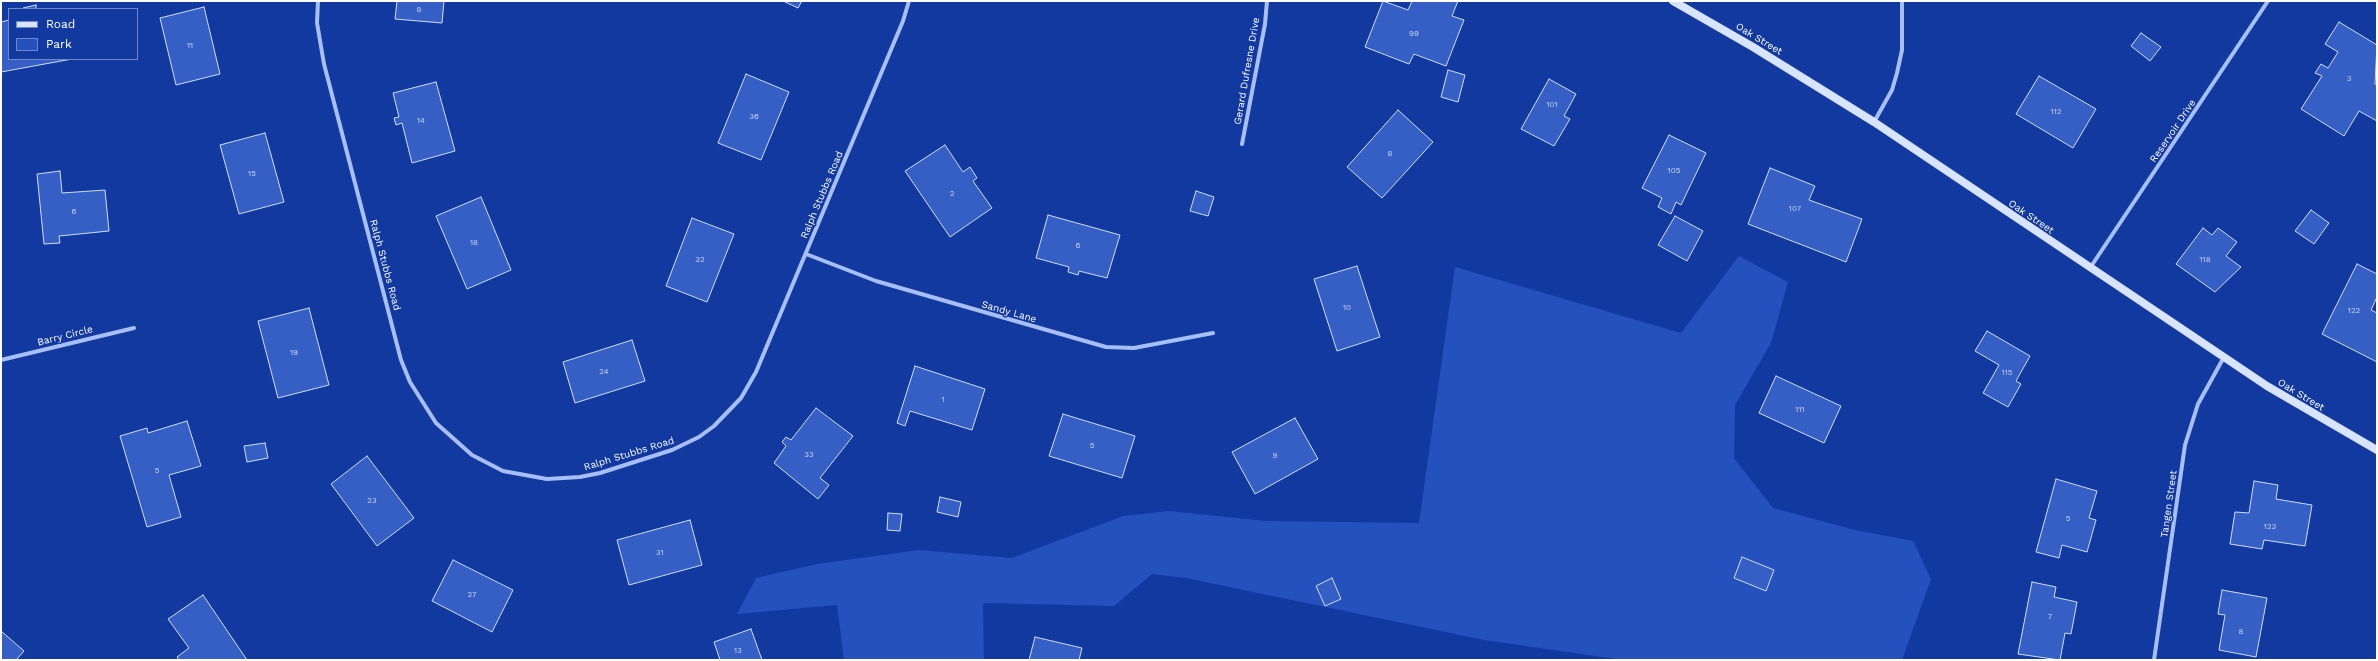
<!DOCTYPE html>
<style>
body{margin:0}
#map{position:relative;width:2378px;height:661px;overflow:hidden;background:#11399f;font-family:"Work Sans",sans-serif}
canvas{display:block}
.frame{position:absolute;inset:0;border:2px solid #fff;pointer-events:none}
.legend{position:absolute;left:8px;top:8px;width:130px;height:52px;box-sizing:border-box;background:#11399f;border:1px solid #7088c5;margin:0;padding:5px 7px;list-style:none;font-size:12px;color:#fff}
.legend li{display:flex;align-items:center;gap:8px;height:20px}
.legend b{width:20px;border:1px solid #7088c5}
</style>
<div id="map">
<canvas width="2378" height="661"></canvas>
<div class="frame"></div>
<ul class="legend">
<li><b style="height:5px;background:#d8e3fd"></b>Road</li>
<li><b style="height:11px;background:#2451bd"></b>Park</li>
</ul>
</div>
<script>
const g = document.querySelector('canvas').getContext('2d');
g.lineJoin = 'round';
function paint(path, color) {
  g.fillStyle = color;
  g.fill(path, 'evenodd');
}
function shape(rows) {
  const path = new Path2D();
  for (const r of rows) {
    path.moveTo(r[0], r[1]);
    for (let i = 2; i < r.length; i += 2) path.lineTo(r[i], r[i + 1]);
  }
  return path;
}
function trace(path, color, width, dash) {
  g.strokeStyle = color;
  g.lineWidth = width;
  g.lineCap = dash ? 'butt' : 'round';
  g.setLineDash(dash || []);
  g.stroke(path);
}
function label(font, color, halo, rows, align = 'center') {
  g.font = font + ' "Work Sans",sans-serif';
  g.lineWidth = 3;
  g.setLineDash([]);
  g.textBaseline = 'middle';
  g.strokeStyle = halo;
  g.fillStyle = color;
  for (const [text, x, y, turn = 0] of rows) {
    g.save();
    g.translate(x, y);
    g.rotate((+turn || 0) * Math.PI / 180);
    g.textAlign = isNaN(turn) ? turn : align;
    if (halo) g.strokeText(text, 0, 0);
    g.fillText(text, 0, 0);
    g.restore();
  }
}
const green = shape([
 [1739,256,1788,282,1771,343,1735,405,1734,458,1773,508,1855,530,1913,541,1931,579,1902,660,1623,660,1484,640,1186,578,1152,574,1114,606,983,603,984,660,844,660,837,605,737,614,756,578,817,564,919,550,1012,558,1123,516,1169,511,1266,521,1419,523,1455,267,1681,333]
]);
const building = shape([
 [397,1,444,1,442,23,395,19,397,1],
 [783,1,802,1,798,8,783,1],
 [1383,1,1408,10,1412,1,1458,1,1452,16,1464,20,1446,66,1414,54,1409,64,1365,47,1383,1],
 [36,5,36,9,24,9,23,8,36,5],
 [204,7,220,74,176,85,160,18,204,7],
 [9,20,9,59,72,59,1,72,1,22,9,20],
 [2339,22,2377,45,2375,84,2377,85,2377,121,2359,111,2344,136,2301,109,2322,76,2315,73,2321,64,2328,68,2338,52,2325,44,2339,22],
 [2141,33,2161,47,2150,61,2131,46,2141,33],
 [1448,70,1465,75,1458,102,1441,97,1448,70],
 [746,74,789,92,761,160,718,143,746,74],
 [2039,76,2096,109,2073,148,2016,114,2039,76],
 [1549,79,1576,94,1564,116,1570,119,1554,146,1521,129,1549,79],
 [436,82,455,151,412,163,402,123,396,125,394,118,399,117,393,93,436,82],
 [1398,110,1433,142,1382,198,1347,167,1398,110],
 [265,133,284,202,239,214,220,145,265,133],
 [1669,135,1706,153,1681,205,1676,202,1671,214,1658,207,1662,198,1642,188,1669,135],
 [945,145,963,172,970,167,977,178,973,181,992,208,950,237,905,171,945,145],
 [1770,168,1815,186,1809,200,1862,219,1846,262,1748,224,1770,168],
 [60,171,62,193,105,190,109,231,59,236,60,243,44,244,37,174,60,171],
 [1196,191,1214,197,1208,216,1190,211,1196,191],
 [481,197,511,270,467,289,436,216,481,197],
 [2311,210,2329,223,2314,244,2295,231,2311,210],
 [1048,215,1120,235,1107,278,1079,271,1078,275,1068,272,1069,267,1036,258,1048,215],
 [1675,216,1703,231,1687,261,1658,245,1675,216],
 [692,218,734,234,707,302,666,286,692,218],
 [2203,228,2212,235,2218,228,2237,242,2226,256,2241,267,2215,292,2176,264,2203,228],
 [2357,264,2377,274,2377,297,2371,310,2377,313,2377,362,2322,334,2357,264],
 [1357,266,1380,337,1337,351,1314,279,1357,266],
 [309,308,329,385,278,398,258,321,309,308],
 [1987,331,2030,356,2016,381,2021,384,2008,407,1983,393,1999,365,1975,351,1987,331],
 [632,340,645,381,575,403,563,362,632,340],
 [915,366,985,389,972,430,910,411,905,426,897,423,915,366],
 [1776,376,1841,406,1824,443,1759,413,1776,376],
 [816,408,853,436,820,478,829,485,818,499,774,463,786,446,782,442,786,437,791,440,816,408],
 [1063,414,1135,436,1122,478,1049,456,1063,414],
 [1295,418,1318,459,1255,494,1232,452,1295,418],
 [187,421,201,466,169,475,181,517,147,527,120,436,147,428,148,433,187,421],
 [265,443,268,458,247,462,244,446,265,443],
 [367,456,414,518,377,546,331,484,367,456],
 [2056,479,2097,491,2089,518,2096,520,2087,552,2062,545,2059,558,2036,552,2056,479],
 [2254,481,2278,485,2276,499,2312,505,2305,546,2264,540,2262,549,2230,544,2235,512,2249,513,2254,481],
 [940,497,961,502,958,517,937,512,940,497],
 [888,513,902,514,900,531,887,530,888,513],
 [690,520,702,565,629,585,617,540,690,520],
 [1742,557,1774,570,1766,591,1734,578,1742,557],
 [453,560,513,590,492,632,432,601,453,560],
 [1332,578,1341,599,1325,606,1316,586,1332,578],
 [2032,582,2056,587,2054,597,2077,602,2071,634,2065,633,2060,660,2018,654,2032,582],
 [2222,590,2267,598,2256,657,2219,650,2225,615,2218,614,2222,590],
 [203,595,247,660,179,660,177,657,189,648,168,619,203,595],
 [751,629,762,660,720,660,714,642,751,629],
 [1,631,24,651,16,660,1,660,1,631],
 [1035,637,1082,648,1079,660,1029,660,1035,637]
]);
const street = shape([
 [318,1,317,23,324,64,401,360,410,382,436,423,472,455,503,471,547,479,580,477,600,473,672,450,699,437,714,426,741,398,756,372,903,21,909,1],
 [1874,122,1892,90,1897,73,1902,50,1902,1],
 [1242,144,1265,24,1267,1],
 [806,254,876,281,1106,347,1134,348,1213,333],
 [2090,268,2268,1],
 [1,360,134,328],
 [2154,660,2185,445,2198,404,2224,357]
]);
const secondary = shape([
 [1673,1,1753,47,1874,122,2267,386,2377,450]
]);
const numberNames = [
 ["8",419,10],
 ["99",1414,34],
 ["11",190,46],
 ["3",2349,79],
 ["101",1552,105],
 ["112",2056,112],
 ["36",754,117],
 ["14",421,121],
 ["8",1390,154],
 ["105",1674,171],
 ["15",252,174],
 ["2",952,194],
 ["107",1795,209],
 ["6",74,212],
 ["18",474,243],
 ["6",1078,246],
 ["32",700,260],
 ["118",2205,260],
 ["10",1347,308],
 ["122",2354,311],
 ["19",294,353],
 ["24",604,372],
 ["115",2007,373],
 ["1",943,400],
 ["111",1800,410],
 ["5",1092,446],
 ["33",809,455],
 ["9",1275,456],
 ["5",157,471],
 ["23",372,501],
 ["5",2068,519],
 ["123",2270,527],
 ["31",660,553],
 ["27",472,595],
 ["7",2050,617],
 ["8",2241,632],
 ["13",738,651]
];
const streetNames = [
 ["Oak Street",1759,39,31],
 ["Gerard Dufresne Drive",1247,71,-80],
 ["Reservoir Drive",2173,131,-56],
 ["Ralph Stubbs Road",822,195,-67],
 ["Oak Street",2031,217,34],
 ["Ralph Stubbs Road",385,265,75],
 ["Sandy Lane",1009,312,16],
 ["Barry Circle",65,336,-14],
 ["Oak Street",2301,395,31],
 ["Ralph Stubbs Road",629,454,-17],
 ["Tangen Street",2169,504,-82]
];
paint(green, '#2451bd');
paint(building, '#355fc4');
trace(building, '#d1defe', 1);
trace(street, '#a8bff5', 4);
trace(secondary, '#d8e3fd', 8);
label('8px', '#ccd7f0', null, numberNames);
label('10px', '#fff', '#11399f', streetNames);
</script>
